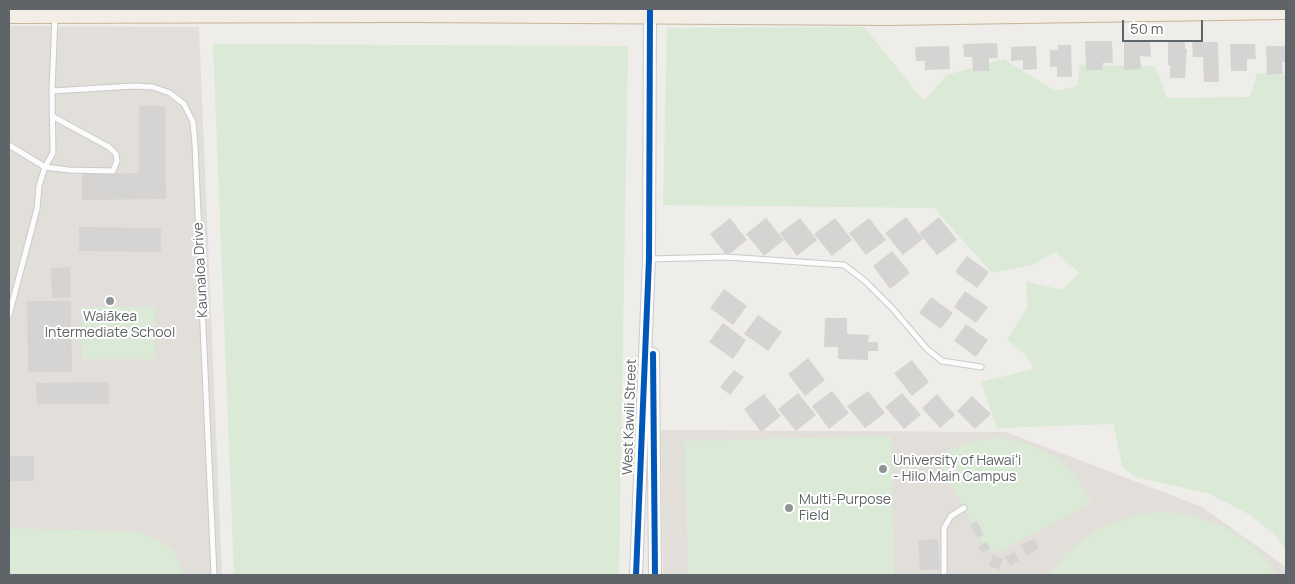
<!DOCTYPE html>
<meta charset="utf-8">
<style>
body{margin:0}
#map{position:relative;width:1295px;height:584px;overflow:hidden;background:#efedea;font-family:Manrope,sans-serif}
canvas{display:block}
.frame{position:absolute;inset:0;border:10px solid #5f6468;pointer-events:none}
.scale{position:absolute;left:1122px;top:20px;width:81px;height:22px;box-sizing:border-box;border:2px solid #5f6468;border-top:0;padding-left:6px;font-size:15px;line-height:18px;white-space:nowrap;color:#5f6468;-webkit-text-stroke:4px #fff;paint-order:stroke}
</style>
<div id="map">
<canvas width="1295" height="584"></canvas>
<div class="frame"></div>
<div class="scale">50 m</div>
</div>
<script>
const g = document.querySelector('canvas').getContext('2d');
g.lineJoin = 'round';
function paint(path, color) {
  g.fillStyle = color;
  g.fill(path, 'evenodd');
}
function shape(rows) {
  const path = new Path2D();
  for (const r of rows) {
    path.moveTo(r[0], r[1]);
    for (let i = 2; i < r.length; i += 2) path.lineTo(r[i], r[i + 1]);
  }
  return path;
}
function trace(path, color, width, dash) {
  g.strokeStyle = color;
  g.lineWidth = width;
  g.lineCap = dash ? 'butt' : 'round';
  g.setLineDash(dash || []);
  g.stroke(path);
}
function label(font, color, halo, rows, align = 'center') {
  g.font = font + ' Manrope,sans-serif';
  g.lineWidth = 4;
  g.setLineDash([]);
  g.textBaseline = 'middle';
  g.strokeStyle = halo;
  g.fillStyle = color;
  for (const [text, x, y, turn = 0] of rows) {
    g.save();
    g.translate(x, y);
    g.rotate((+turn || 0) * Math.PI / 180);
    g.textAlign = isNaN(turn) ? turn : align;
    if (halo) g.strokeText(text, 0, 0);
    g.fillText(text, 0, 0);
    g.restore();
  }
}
const education = shape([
 [9,26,199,27,222,575,9,575],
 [661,430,1006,432,1202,507,1286,567,1286,575,663,575]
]);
const green = shape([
 [864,27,924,101,947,75,1004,59,1055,91,1077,86,1080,65,1155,66,1167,98,1250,97,1257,73,1286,75,1286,550,1275,535,1250,515,1210,494,1136,477,1123,468,1113,424,997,428,981,382,1034,369,1025,355,1007,339,1027,308,1026,281,1062,290,1079,273,1056,252,1032,265,992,273,934,208,663,205,667,28],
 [213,44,628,46,619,575,234,575],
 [82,307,155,307,155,359,82,359],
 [891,436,894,575,688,575,685,441],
 [994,438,1019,441,1031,445,1053,456,1071,472,1085,492,1091,503,999,552,985,548,937,457,958,446,970,442],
 [1163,512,1195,516,1225,527,1251,545,1263,556,1277,575,1050,575,1064,556,1076,545,1102,527,1132,516],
 [9,528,139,532,161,541,174,552,184,575,9,575]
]);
const building = shape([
 [1150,40,1151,57,1140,56,1141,69,1124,70,1124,41],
 [1085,41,1112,41,1113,63,1103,63,1102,70,1086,70],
 [1168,41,1185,41,1185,49,1187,49,1185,78,1170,78,1170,65,1168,65],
 [1192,42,1218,42,1219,82,1204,82,1203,57,1193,57],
 [997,43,998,58,989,58,989,71,973,71,972,57,964,57,963,44],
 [1230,44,1255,44,1256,59,1247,59,1247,71,1231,71],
 [1058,45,1071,45,1072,77,1057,77,1057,66,1050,67,1050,50,1058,50],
 [949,46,950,69,925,70,925,61,916,61,915,47],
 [1036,46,1037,69,1023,70,1023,60,1011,61,1011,47],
 [1266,46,1286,46,1286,62,1282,62,1283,74,1267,75],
 [139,106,165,106,166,199,82,200,82,174,139,173],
 [906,217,923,239,903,255,885,233],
 [939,217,957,240,937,255,919,233],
 [730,218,747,240,727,256,710,234],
 [766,218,784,240,764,256,746,234],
 [800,218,817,240,797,256,780,233],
 [835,218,852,240,832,256,814,234],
 [869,218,886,240,866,255,849,233],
 [79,227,161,228,161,252,79,251],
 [892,251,910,273,890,289,873,266],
 [967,256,989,272,977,288,955,272],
 [70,267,71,297,52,298,51,268],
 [724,289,747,306,733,325,710,308],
 [965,291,988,307,976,323,954,307],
 [931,297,953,313,941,329,919,313],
 [27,301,71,301,72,372,28,372],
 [758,315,782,332,768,351,744,334],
 [825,318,847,318,847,334,869,335,868,342,878,342,878,351,868,351,868,360,838,359,838,347,824,347],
 [723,323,746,340,733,359,709,342],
 [966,324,988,340,976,357,954,341],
 [808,358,825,380,805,396,788,374],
 [912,360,929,382,912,396,894,373],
 [734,370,744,377,730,395,720,387],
 [109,382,109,404,37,404,36,383],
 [832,391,849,413,829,429,812,406],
 [868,391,885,413,865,428,847,406],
 [798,393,816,415,796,431,778,409],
 [902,393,921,415,904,429,885,407],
 [764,394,781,416,761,432,744,409],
 [937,394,955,415,940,428,922,408],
 [972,396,991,414,975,429,957,411],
 [9,456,34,456,34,481,9,481],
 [977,521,984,535,978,538,970,524],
 [938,539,940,569,920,570,918,540],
 [1034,539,1039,549,1026,555,1021,545],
 [986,542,990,548,982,553,978,547],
 [1014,552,1019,561,1010,566,1005,557],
 [993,555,1003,559,999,570,989,566]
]);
const service = shape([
 [52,91,134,86,153,87,170,93,184,104,193,122,195,144,214,575],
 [9,145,45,167,69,170,113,171,117,161,116,154,109,147,52,116],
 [649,259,726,257,844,265,865,281,892,308,927,349,942,361,981,367],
 [9,315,37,209,39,186,45,167,53,153,52,91,55,17],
 [944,575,944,528,951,516,964,508]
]);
const tertiary = shape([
 [653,354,655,575],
 [636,575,649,259,650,9]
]);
const trunk = shape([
 [9,15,411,14,888,17,1286,11]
]);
const cycleway = shape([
 [653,354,655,575],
 [636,575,649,259,650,9]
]);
const markers = [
 [110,301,5,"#919496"],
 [883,469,5,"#919496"],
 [789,508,5,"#919496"]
];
const streetNames = [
 ["Kaunaloa Drive",201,270,-93],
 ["West Kawili Street",630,417,-88]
];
const poiNames = [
 ["Waiākea",110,317,"center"],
 ["Intermediate School",110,333,"center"],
 ["University of Hawaiʻi",893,461],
 ["- Hilo Main Campus",893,477],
 ["Multi-Purpose",799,500],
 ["Field",799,516]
];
paint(education, '#e2dfda');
paint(green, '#daead6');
paint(building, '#d6d4d3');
trace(service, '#c9caca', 7);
trace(tertiary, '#c9caca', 14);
trace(trunk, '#c7b496', 18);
trace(service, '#fdfcfc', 5);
trace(tertiary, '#fdfcfc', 12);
trace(trunk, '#f2eee6', 16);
trace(cycleway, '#0057b8', 6);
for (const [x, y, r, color] of markers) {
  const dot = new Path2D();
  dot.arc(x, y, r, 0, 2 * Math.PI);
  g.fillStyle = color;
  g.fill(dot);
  trace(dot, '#fff', 2);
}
label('14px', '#5f6468', '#fff', streetNames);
label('14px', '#5f6468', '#fff', poiNames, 'left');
</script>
